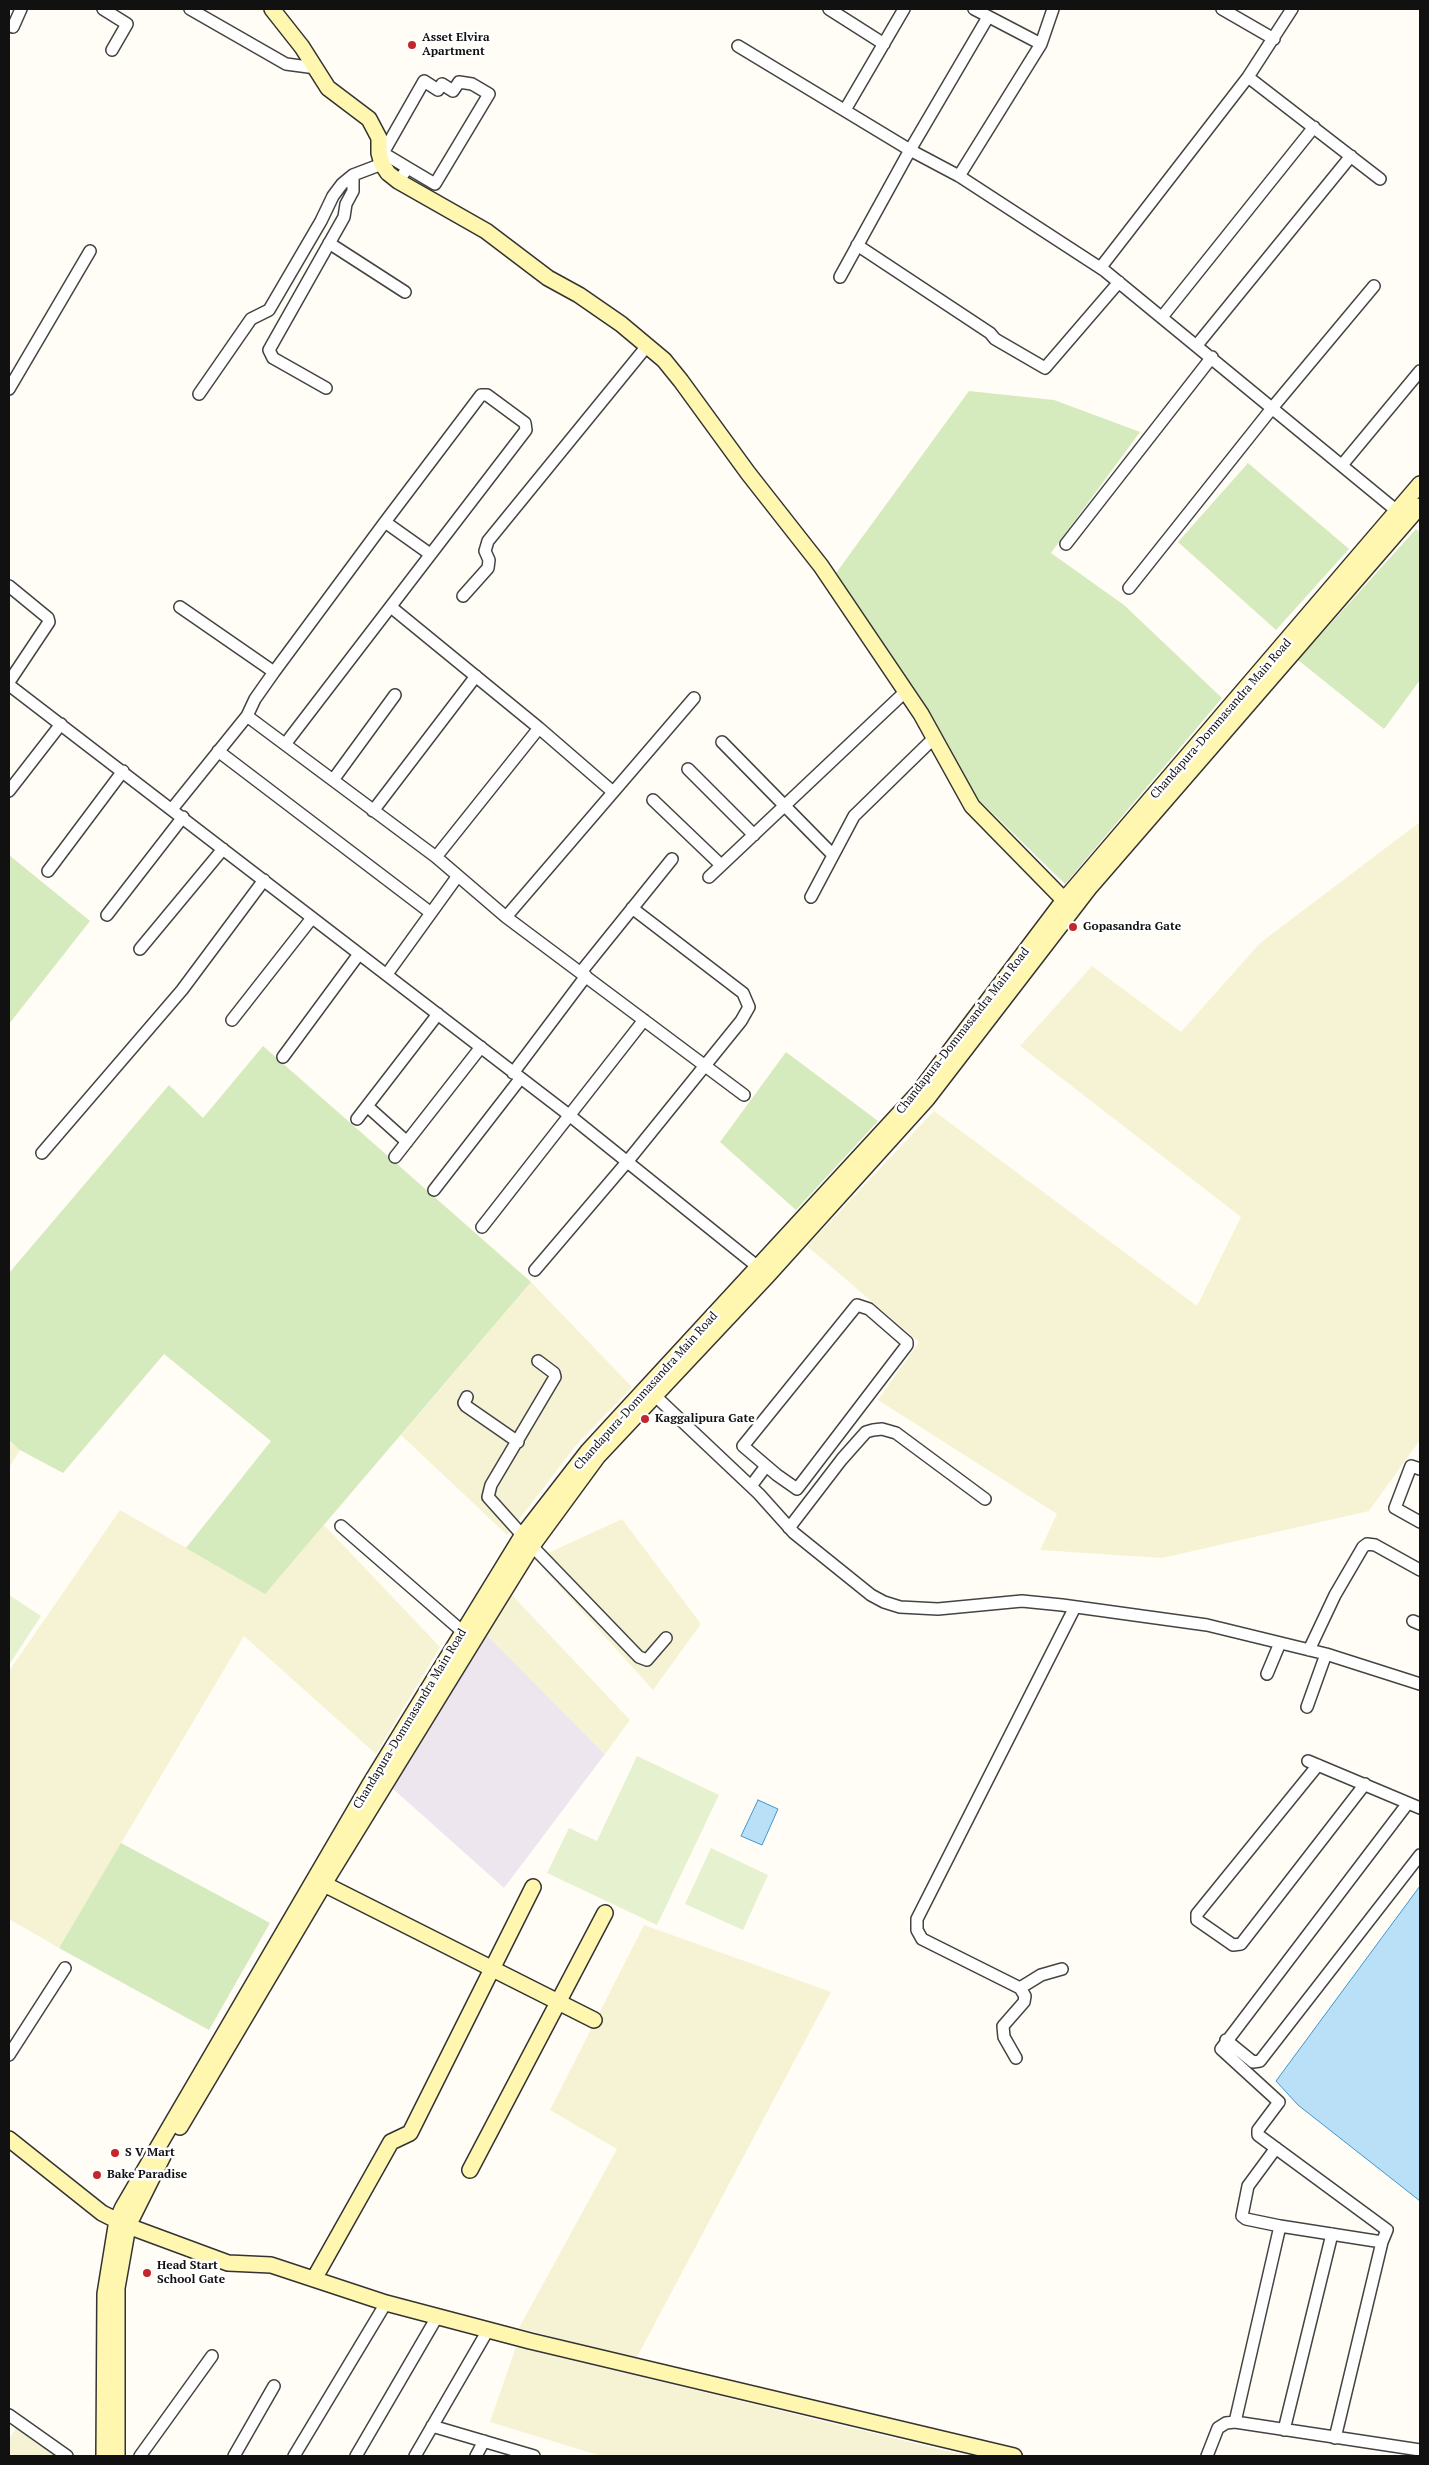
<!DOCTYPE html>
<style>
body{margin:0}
#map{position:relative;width:1429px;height:2465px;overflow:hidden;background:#fffdf5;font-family:"PT Serif",serif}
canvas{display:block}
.frame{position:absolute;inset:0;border:10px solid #111;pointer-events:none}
</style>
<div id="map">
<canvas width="1429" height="2465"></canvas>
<div class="frame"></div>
</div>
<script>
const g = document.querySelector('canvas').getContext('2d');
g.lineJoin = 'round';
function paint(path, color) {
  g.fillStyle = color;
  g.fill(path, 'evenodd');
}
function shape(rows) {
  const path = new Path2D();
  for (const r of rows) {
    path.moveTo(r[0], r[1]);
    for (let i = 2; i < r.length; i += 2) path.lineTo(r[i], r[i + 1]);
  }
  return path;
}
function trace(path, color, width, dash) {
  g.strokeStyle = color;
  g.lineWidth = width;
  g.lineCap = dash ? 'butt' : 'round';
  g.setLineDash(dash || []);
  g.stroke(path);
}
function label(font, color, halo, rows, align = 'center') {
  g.font = font + ' "PT Serif",serif';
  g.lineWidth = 5;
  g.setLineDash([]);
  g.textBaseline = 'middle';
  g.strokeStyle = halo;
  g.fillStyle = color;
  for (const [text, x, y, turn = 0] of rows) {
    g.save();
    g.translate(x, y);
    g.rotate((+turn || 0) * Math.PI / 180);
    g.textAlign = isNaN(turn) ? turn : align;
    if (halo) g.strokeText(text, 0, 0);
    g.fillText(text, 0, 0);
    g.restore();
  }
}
const industrial = shape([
 [486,1634,605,1754,504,1888,392,1788]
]);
const farmland = shape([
 [1420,822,1420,1440,1369,1511,1162,1558,1040,1550,1057,1514,878,1400,919,1342,807,1246,934,1111,1197,1306,1241,1217,1020,1046,1092,966,1181,1032,1260,943],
 [531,1282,632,1387,577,1444,507,1535,401,1435],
 [9,1440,20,1450,9,1468],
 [120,1510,265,1593,324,1525,440,1647,376,1754,244,1636,59,1948,9,1919,9,1671],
 [622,1519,701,1624,653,1690,535,1559],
 [512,1595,630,1720,605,1754,486,1634],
 [644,1925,831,1992,636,2359,519,2328,617,2149,550,2110],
 [516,2347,968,2456,601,2456,490,2422],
 [17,2427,57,2456,9,2456,9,2439]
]);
const green = shape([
 [969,391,1054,400,1140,432,1051,553,1124,605,1222,698,1065,884,974,795,836,573],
 [1248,463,1349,549,1276,630,1178,542],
 [1416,529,1420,532,1420,680,1384,729,1298,660],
 [9,855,90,921,9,1024],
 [263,1046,531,1282,265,1594,186,1548,271,1441,164,1354,63,1473,20,1450,9,1440,9,1273,169,1085,203,1118],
 [786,1052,878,1121,796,1210,720,1142],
 [121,1843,270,1923,209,2030,59,1948]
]);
const pitch = shape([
 [9,1595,41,1616,9,1665],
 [637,1756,719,1795,657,1925,547,1873,569,1828,597,1841],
 [711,1848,768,1875,743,1930,685,1904]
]);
const water = shape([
 [758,1800,778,1809,762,1845,741,1836,758,1800],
 [1420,1886,1420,2201,1298,2105,1276,2081,1420,1886]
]);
const street = shape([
 [103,9,127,24,112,50],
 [190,9,286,64,316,68],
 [829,9,884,44],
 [974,9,1041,44],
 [1222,9,1274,39],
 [13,27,21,9],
 [738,46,910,150,959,176,1105,271,1397,511],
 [1248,77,1380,179],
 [845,110,904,9],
 [959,176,1041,44,1053,9],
 [398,181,408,168,435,184,489,94,472,84,459,82,453,91,442,84,438,90,424,81,383,153,408,168],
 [329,243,405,292],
 [857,245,990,333,995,339,1045,368,1119,282],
 [1101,267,1248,77,1292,9],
 [840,277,910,150,988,17],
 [1162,317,1314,127],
 [1197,345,1351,156],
 [326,388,273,358,269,350,344,217,346,204,353,191,353,175],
 [9,389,90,251],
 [199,394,251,319,269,310,321,221,333,196,342,184,353,175,382,164],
 [1342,465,1420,371],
 [385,522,430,554],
 [1066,544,1212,357],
 [9,586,48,618,49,622,9,682],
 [1129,588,1273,407,1374,286],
 [463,596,488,568,489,560,485,551,488,541,647,346],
 [180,607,274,672],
 [391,607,539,728,613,792],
 [9,685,569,1115,763,1271],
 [722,742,833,855],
 [286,743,526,430,525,423,487,395,481,395,385,522,274,672,255,699,247,716,436,857,506,917,744,1095],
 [218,751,431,913],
 [688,769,754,835],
 [333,780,395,695],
 [9,791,61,724],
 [653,800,721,865],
 [172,809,247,716],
 [373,811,476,676],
 [436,857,539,728],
 [48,871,123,771],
 [709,877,906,691],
 [811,897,854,816,934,738],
 [107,915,183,817],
 [506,917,694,698],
 [140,949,223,849],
 [581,972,672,859],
 [387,974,457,877],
 [232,1020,312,918],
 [283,1057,359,954],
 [513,1073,586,976],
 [367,1106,407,1142],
 [357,1119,438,1014],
 [42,1153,182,990,264,880],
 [395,1157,481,1047],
 [434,1190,520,1079],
 [482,1227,644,1020],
 [535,1270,627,1162,741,1021,749,1007,743,993,632,908],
 [857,1305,869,1309,907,1342,907,1345,797,1489,777,1475,743,1446,857,1305],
 [538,1361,554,1373,555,1377,491,1485,488,1497,532,1546,639,1657,647,1660,666,1638],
 [650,1391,759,1494,794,1533,871,1595,884,1602,900,1607,938,1609,1022,1601,1062,1605,1207,1625,1326,1654,1420,1684],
 [467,1397,464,1403,466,1406,518,1442],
 [1420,1469,1411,1466,1395,1508,1420,1522],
 [751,1486,766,1466],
 [341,1526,463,1632],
 [789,1528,842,1459,866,1432,873,1430,882,1429,896,1433,985,1499],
 [1413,1621,1420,1624],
 [1309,1650,1335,1595,1363,1547,1367,1544,1375,1545,1420,1570],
 [1267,1674,1280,1643],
 [1307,1707,1326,1654],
 [1308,1761,1420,1808],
 [1318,1765,1197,1914,1197,1920,1233,1945,1241,1944,1365,1784],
 [1062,1969,1041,1975,1020,1988,922,1939,917,1930,917,1919,1075,1607],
 [1226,2040,1253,2062,1260,2061,1420,1855],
 [9,2055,65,1968],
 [1016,2058,1004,2037,1003,2026,1024,2002,1025,1996,1020,1988],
 [1276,2148,1248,2186,1242,2216,1246,2219,1280,2226],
 [9,2415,67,2456],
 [1235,2422,1280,2226,1382,2242],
 [432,2426,534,2456],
 [1284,2430,1332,2234],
 [1335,2438,1382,2242,1387,2230,1258,2135,1258,2130,1279,2102,1221,2049,1408,1803],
 [140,2456,212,2356],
 [234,2456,274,2386],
 [294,2456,386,2303],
 [356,2456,437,2317],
 [415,2456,488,2330],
 [476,2456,484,2441],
 [1207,2456,1218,2428,1226,2423,1235,2422,1420,2450]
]);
const secondary = shape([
 [272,9,302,47,328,88,369,119,379,138,379,153,382,164,388,173,398,181,486,231,548,278,579,295,621,324,664,360,681,381,748,473,821,566,921,714,972,806,1070,906],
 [324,1884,594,2020],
 [180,2127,327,1879,496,1604,532,1546,598,1456,768,1275,927,1099,1090,887,1420,506],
 [9,2139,102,2213,128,2226,228,2263,271,2265,386,2303,530,2341,1014,2456],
 [470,2170,605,1913],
 [314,2279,391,2142,410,2133,533,1887],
 [104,2456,105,2294,117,2220,123,2207,370,1784,522,1536,588,1451,919,1092,1064,900,1420,484],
 [117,2456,117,2288,128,2226,163,2156]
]);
const markers = [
 [412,45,5,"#c4262e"],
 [1073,927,5,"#c4262e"],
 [645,1419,5,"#c4262e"],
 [115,2153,5,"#c4262e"],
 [97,2175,5,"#c4262e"],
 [147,2273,5,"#c4262e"]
];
const poiNames = [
 ["Asset Elvira",422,38],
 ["Apartment",422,52],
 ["Gopasandra Gate",1083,927],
 ["Kaggalipura Gate",655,1419],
 ["S V Mart",125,2153],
 ["Bake Paradise",107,2175],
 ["Head Start",157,2266],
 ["School Gate",157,2280]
];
const streetNames = [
 ["Chandapura-Dommasandra Main Road",1221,719,-49],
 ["Chandapura-Dommasandra Main Road",963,1031,-52],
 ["Chandapura-Dommasandra Main Road",646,1391,-48],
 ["Chandapura-Dommasandra Main Road",410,1719,-59]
];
paint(industrial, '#eee6ef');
paint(farmland, '#f6f3d4');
paint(green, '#d5ebbd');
paint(pitch, '#e6f2cf');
paint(water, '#b9e0f7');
trace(water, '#3f96cf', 1);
trace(street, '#444', 14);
trace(secondary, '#333', 18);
trace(street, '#fff', 11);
trace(secondary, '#fff6b0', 15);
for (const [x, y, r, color] of markers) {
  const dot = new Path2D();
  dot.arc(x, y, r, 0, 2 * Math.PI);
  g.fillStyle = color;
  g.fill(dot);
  trace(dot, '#fff', 2);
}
label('bold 12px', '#111', '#fff', poiNames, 'left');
label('12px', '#111', '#fff', streetNames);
</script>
